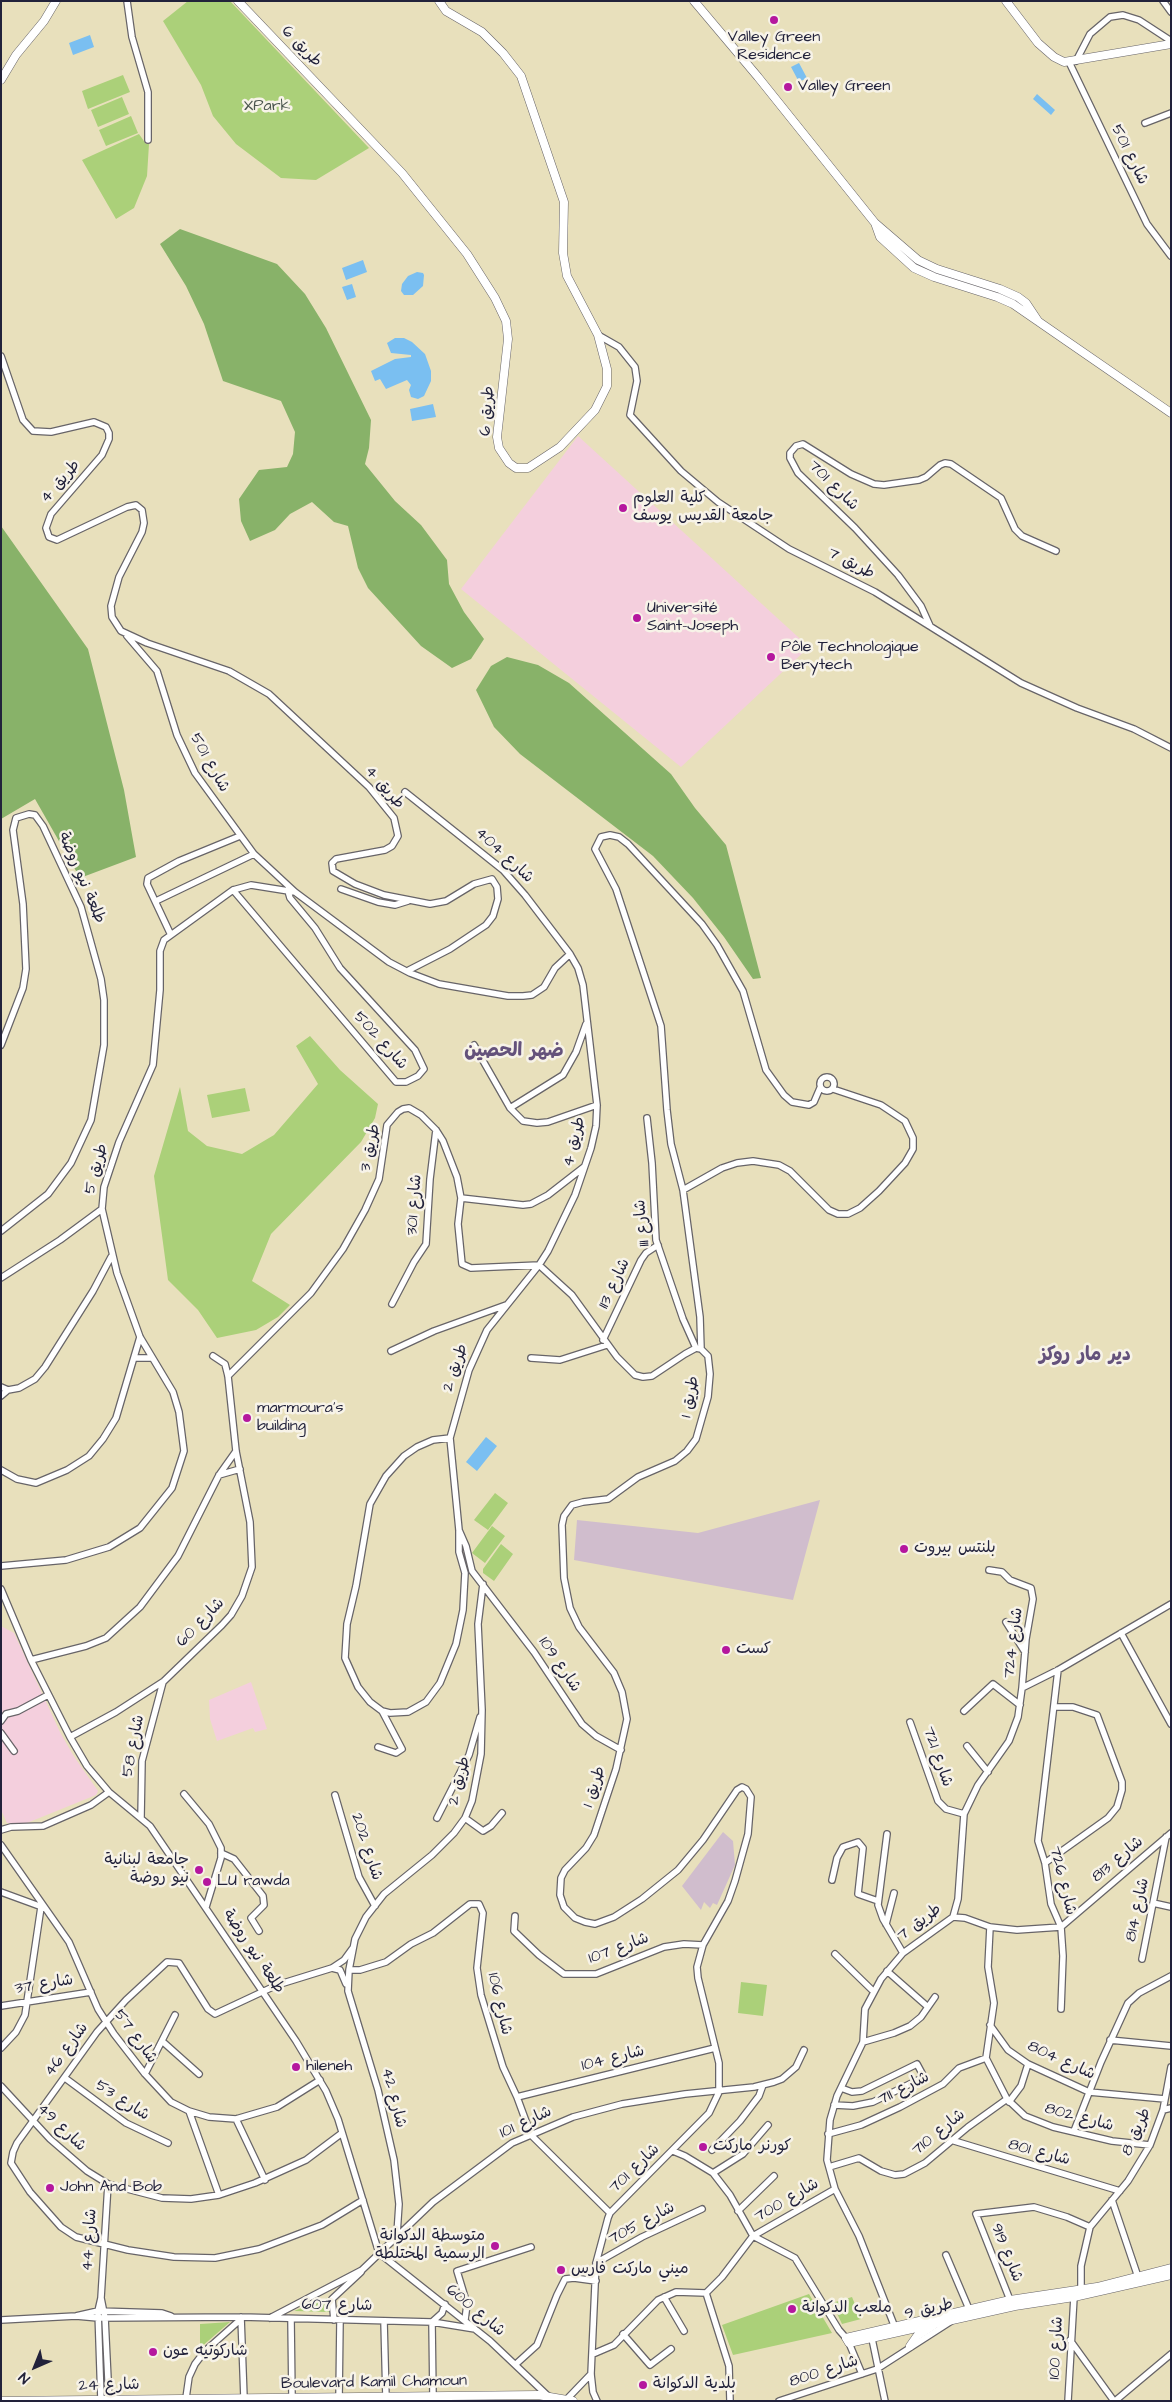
<!DOCTYPE html>
<meta charset="utf-8">
<style>
body{margin:0}
#map{position:relative;width:1172px;height:2402px;overflow:hidden;background:#e8e0bc;font-family:"Architects Daughter",sans-serif}
canvas{display:block}
.frame{position:absolute;inset:0;border:2px solid #22223b;pointer-events:none}
.north{position:absolute;left:10px;top:2342px;width:50px;height:50px;-webkit-text-stroke:4px #f7f3e8;paint-order:stroke;rotate:224deg;font-size:14px;font-weight:700;line-height:20px;text-align:center;color:#22223b}
.north::after{content:'';display:block;margin:auto;width:18px;height:22px;background:#22223b;clip-path:polygon(50% 0,100% 100%,50% 72%,0 100%)}
</style>
<div id="map">
<canvas width="1172" height="2402"></canvas>
<div class="frame"></div>
<div class="north">N</div>
</div>
<script>
const g = document.querySelector('canvas').getContext('2d');
g.lineJoin = 'round';
function paint(path, color) {
  g.fillStyle = color;
  g.fill(path, 'evenodd');
}
function shape(rows) {
  const path = new Path2D();
  for (const r of rows) {
    if (r.length === 3) {
      path.moveTo(r[0] + r[2], r[1]);
      path.arc(r[0], r[1], r[2], 0, 2 * Math.PI);
      continue;
    }
    path.moveTo(r[0], r[1]);
    for (let i = 2; i < r.length; i += 2) path.lineTo(r[i], r[i + 1]);
  }
  return path;
}
function trace(path, color, width, dash) {
  g.strokeStyle = color;
  g.lineWidth = width;
  g.lineCap = dash ? 'butt' : 'round';
  g.setLineDash(dash || []);
  g.stroke(path);
}
function label(font, color, halo, rows, align = 'center') {
  g.font = font + ' "Architects Daughter","Playpen Sans Arabic",sans-serif';
  g.lineWidth = 5;
  g.setLineDash([]);
  g.textBaseline = 'middle';
  g.strokeStyle = halo;
  g.fillStyle = color;
  for (const [text, x, y, turn = 0] of rows) {
    g.save();
    g.translate(x, y);
    g.rotate((+turn || 0) * Math.PI / 180);
    g.textAlign = isNaN(turn) ? turn : align;
    if (halo) g.strokeText(text, 0, 0);
    g.fillText(text, 0, 0);
    g.restore();
  }
}
const built = shape([
 [578,436,809,647,681,767,461,589],
 [1,1626,14,1633,60,1732,73,1755,98,1791,96,1795,22,1825,7,1823,1,1810],
 [251,1682,267,1729,255,1732,253,1728,217,1741,210,1719,209,1700]
]);
const industrial = shape([
 [820,1500,793,1600,574,1560,577,1520,698,1533],
 [723,1832,733,1841,735,1865,717,1905,713,1903,710,1908,704,1902,701,1910,682,1886]
]);
const green = shape([
 [188,1,230,1,369,148,316,180,281,178,236,144,213,116,201,85,163,21],
 [123,75,130,92,88,109,82,91],
 [122,97,129,114,98,127,91,110],
 [131,116,138,133,106,146,99,130],
 [139,134,146,144,149,144,147,176,134,208,116,219,82,160],
 [310,1036,340,1070,378,1104,375,1118,361,1142,271,1234,252,1281,290,1305,278,1317,256,1330,217,1338,198,1310,168,1280,154,1176,180,1087,188,1131,207,1146,242,1154,274,1135,318,1084,296,1046],
 [245,1088,250,1111,212,1118,207,1095],
 [495,1493,508,1503,488,1530,474,1520],
 [492,1526,505,1536,485,1563,472,1553],
 [501,1544,513,1554,494,1581,483,1573,483,1569],
 [741,1982,767,1985,763,2016,738,2013],
 [809,2294,832,2333,733,2355,722,2325],
 [852,2297,861,2319,842,2324,832,2303],
 [327,2298,329,2312,294,2311],
 [230,2322,200,2348,200,2324]
]);
const forest = shape([
 [180,229,277,264,305,294,326,328,371,420,369,448,365,464,395,501,421,525,447,560,449,584,464,612,484,639,471,659,452,668,421,646,368,588,358,568,348,526,334,522,312,502,290,514,275,530,250,541,241,521,239,499,259,470,287,467,293,454,295,432,281,401,223,381,204,324,186,286,160,244],
 [1,526,88,649,124,790,136,857,80,878,35,799,1,819],
 [507,657,538,665,569,683,671,774,695,808,726,845,761,978,753,979,724,937,693,898,653,856,520,754,494,727,476,690,491,666]
]);
const water = shape([
 [90,35,94,47,73,55,69,43],
 [799,63,807,78,799,82,791,67],
 [1037,94,1055,110,1051,115,1033,99],
 [363,260,367,272,346,280,342,268],
 [417,272,423,273,424,275,423,286,413,295,404,295,401,291,402,284,408,276],
 [352,284,356,297,347,300,342,287],
 [395,338,404,338,412,342,425,354,431,371,431,381,424,396,418,399,411,397,409,390,411,385,407,380,386,389,380,379,375,381,371,371,395,359,411,357,411,355,391,353,387,343],
 [433,404,436,417,412,421,410,409],
 [486,1437,497,1446,477,1471,466,1462]
]);
const street = shape([
 [127,1,132,37,148,92,148,140],
 [1163,1,1171,12],
 [1076,61,1090,34,1110,17,1123,15,1139,20,1171,41],
 [1069,62,1147,224,1171,256],
 [1145,123,1171,113],
 [598,335,619,347,635,367,637,381,630,415,681,471,718,502,789,549,875,592,1021,683,1077,708,1134,729,1171,748],
 [1,356,23,420,33,431,51,432,94,422,106,427,109,433,109,439,102,455,51,514,46,528,49,537,57,540,127,507,136,505,142,510,144,523,142,532,119,577,111,606,112,617,121,631,147,643,229,671,269,694,369,787,394,818,398,836,392,846,385,850,336,859,332,863,333,871,355,884,384,895,430,904,446,901,474,884,492,879,497,887,498,899,493,916,486,925,450,949,409,970,410,973,439,984,508,996,523,996,532,995,544,987,555,968,570,954,578,968,583,985,597,1105,596,1126,591,1148,575,1195,548,1251,539,1265,487,1330,469,1370,450,1438,459,1530,459,1552,465,1573,463,1610,456,1644,440,1683,426,1702,408,1712,390,1713,382,1711,370,1702,358,1687,345,1658,347,1624,356,1586,370,1504,386,1476,404,1456,417,1447,433,1440,450,1438],
 [930,626,921,606,898,575,855,528,798,473,790,458,790,453,796,446,803,444,851,474,874,484,884,485,919,480,926,477,940,465,945,463,951,464,1001,498,1015,529,1022,536,1056,551],
 [127,636,157,671,177,735,195,773,254,854,295,892,389,962,410,973],
 [405,792,503,870,525,895,570,954],
 [341,889,378,902,395,905,408,901],
 [233,890,396,1082,406,1082,418,1076,424,1069,415,1050,340,968,315,928,290,898,288,891],
 [156,901,254,854],
 [170,933,147,884,148,878,179,861,240,836],
 [1,1045,23,988,26,969,23,904,13,830,16,818,29,814,35,815,43,826,81,907,101,979,104,1000,104,1045,91,1120,71,1163,48,1194,1,1231],
 [474,1045,510,1108,523,1121,537,1123,548,1122,597,1105],
 [827,1084,7],
 [510,1108,563,1075,576,1052,586,1024],
 [647,1118,652,1163,656,1240,683,1319,696,1348],
 [683,1190,722,1168,737,1163,753,1161,779,1165,790,1171,829,1210,838,1214,848,1214,860,1208,879,1191,905,1163,913,1149,913,1138,905,1121,881,1105,833,1089],
 [461,1198,523,1205,531,1204,548,1195,584,1167],
 [539,1265,572,1295,617,1357,635,1375,643,1377,652,1376,685,1354,696,1348,701,1349,708,1356,710,1374,708,1397,696,1439,687,1451,675,1461,638,1477,608,1499,583,1502,572,1505,564,1516,562,1525,564,1578,570,1608,579,1627,614,1673,622,1692,627,1719,616,1769,594,1835,586,1848,565,1870,561,1878,560,1895,564,1907,575,1918,585,1922,595,1924,614,1917,642,1899,678,1870,703,1840,737,1790,742,1787,746,1789,751,1797,748,1834,735,1881,728,1901,703,1945,697,1967,698,1978,719,2063,719,2092,709,2113,610,2213,608,2218,596,2263,591,2374,593,2392,597,2401],
 [1,1278,60,1240,102,1209],
 [392,1304,414,1262,426,1244,430,1179,436,1130],
 [603,1340,641,1260,646,1253,658,1245],
 [701,1349,700,1317,683,1190,671,1144,667,1110,661,1026,616,889,595,849,601,837,610,835,619,837,628,844,702,924,717,945,743,991,766,1070,784,1095,792,1102,809,1105,814,1102,820,1088],
 [391,1351,434,1331,506,1305],
 [135,1358,152,1358],
 [531,1358,560,1360,607,1345],
 [228,1376,311,1293,343,1249,365,1210,379,1179,387,1125,398,1112,403,1109,409,1108,421,1115,436,1130,443,1141,457,1177,461,1198,458,1224,462,1264,471,1268,539,1265],
 [1,1387,8,1390,19,1388,35,1379,45,1367,93,1291,111,1257],
 [1,1396,8,1390],
 [1,1470,17,1479,36,1483,67,1470,89,1456,103,1439,116,1418,140,1337],
 [219,1475,240,1469],
 [459,1530,466,1546,472,1571,534,1652,582,1724,596,1736,621,1750],
 [1,1566,66,1560,109,1547,140,1528,172,1488,184,1451,179,1412,173,1392,140,1337,117,1273,102,1209,104,1187,119,1142,153,1065,160,990,160,951,164,940,233,890,251,885,295,892],
 [989,1570,1002,1572,1010,1580,1031,1588,1033,1599,1026,1639,1022,1688],
 [1,1589,31,1660,70,1737,87,1766,109,1792,150,1826,296,2041,326,2091,338,2119,379,2253],
 [1006,1622,1025,1652],
 [1121,1633,1171,1724],
 [31,1660,86,1646,106,1638,140,1607,178,1556,219,1475,236,1451],
 [1058,1670,1038,1841,1045,1863,1051,1904,1061,1927,1063,1956,1061,2009],
 [964,1711,993,1684,1020,1705],
 [1,1721,6,1714,18,1711,48,1695],
 [910,1722,938,1801,946,1809,964,1814],
 [1,1733,14,1751],
 [70,1737,116,1712,164,1681,222,1625,231,1615,242,1596,252,1567,250,1522,236,1451,228,1376,225,1364,213,1356],
 [967,1746,988,1772],
 [378,1747,396,1753,402,1749,382,1711],
 [184,1794,209,1824,221,1848,221,1858,206,1907],
 [335,1795,359,1877,375,1906],
 [141,1817,142,1761,163,1682],
 [437,1818,469,1755,480,1717],
 [465,1818,483,1831,491,1826,502,1813],
 [1,1830,11,1827,43,1826,91,1805,109,1792],
 [887,1834,878,1905,883,1919,903,1953],
 [1,1845,69,1942,98,2009,114,2034,145,2074,171,2102,189,2111,209,2117,236,2119,277,2107,320,2080],
 [221,1853,234,1859,263,1896,264,1905,251,1918,259,1931],
 [1045,1863,1108,1818,1117,1807,1122,1790,1122,1782,1097,1715,1073,1707,1055,1707],
 [832,1880,837,1858,843,1847,858,1842,863,1848,858,1894,878,1901],
 [1,1892,42,1907],
 [1153,1903,1171,1907],
 [515,1916,514,1931,539,1955,564,1974,596,1974,664,1947,684,1944,703,1945],
 [953,1917,965,1918,990,1927,1017,1930,1061,1927],
 [886,1924,894,1893],
 [990,1927,988,1967,994,2003,986,2058,1007,2099,1025,2116,1053,2127,1112,2141,1150,2145],
 [1061,1927,1171,1833],
 [352,1949,344,1960,332,1968,277,1985,215,2014,208,2009,179,1963,167,1962,126,2000,97,2032,17,2143,13,2152,11,2163,30,2192,61,2227,76,2237,128,2250,174,2257,215,2258,259,2249,322,2225,363,2200],
 [835,1954,873,1991],
 [1142,1959,1166,1837],
 [332,1968,340,1970,346,1984],
 [349,1970,360,1970,386,1962,411,1944,433,1933,470,1904,479,1904,483,1913,477,1968,481,1995,503,2067,517,2097,531,2135,610,2213],
 [887,1971,928,2007],
 [1,2006,91,1992],
 [990,2025,1008,2050,1028,2064,1089,2092,1165,2099],
 [1110,2040,1171,2046],
 [162,2041,199,2074],
 [863,2042,894,2033,910,2026,921,2017,935,1997],
 [1,2048,16,2032,25,2015,41,1907],
 [145,2074,175,2015],
 [65,2078,126,2123,168,2143],
 [1,2086,50,2139,87,2171,108,2184,162,2198,191,2199,219,2195,255,2183,306,2160,342,2133],
 [517,2097,715,2048],
 [1009,2102,1021,2086,1028,2064],
 [834,2105,853,2106,873,2102,924,2077,917,2064,862,2091,852,2092,841,2088],
 [1163,2110,1171,2108],
 [189,2111,219,2195],
 [236,2119,265,2180],
 [1074,2131,1101,2062,1128,2003,1139,1993,1171,1976],
 [828,2134,861,2125,900,2107,943,2084,959,2068,986,2058],
 [951,2140,1120,2191],
 [712,2150,740,2121,759,2096,763,2085],
 [673,2151,685,2156,713,2173,730,2195,753,2236,795,2258,839,2330,846,2338],
 [829,2167,859,2158,881,2171,895,2175,904,2174,925,2163,968,2127,1007,2099],
 [713,2173,743,2154,768,2125],
 [1112,2200,1138,2277],
 [738,2211,774,2176],
 [397,2234,399,2204,394,2160,378,2090,348,1991,349,1970,355,1939,366,1917,384,1894,432,1855,454,1833,465,1818,472,1801,481,1754,482,1710,478,1624,483,1584],
 [379,2253,490,2341,548,2396],
 [946,2255,969,2309],
 [596,2263,642,2237,702,2209],
 [1081,2290,1081,2266,1090,2227,1128,2181,1150,2145,1163,2110,1171,2067],
 [706,2293,729,2366,730,2401],
 [664,2297,684,2331],
 [101,2298,105,2318,109,2400],
 [1010,2300,976,2214,1034,2207,1067,2217,1090,2227],
 [76,2316,98,2318,241,2317,432,2322,475,2329],
 [241,2317,244,2398],
 [270,2318,362,2270,433,2202,512,2143,573,2117,622,2104,685,2094,754,2087,774,2082,782,2079,796,2067,804,2050],
 [291,2319,292,2398],
 [1,2320,76,2316,98,2311,162,2313,171,2316],
 [334,2320,332,2299,361,2272],
 [465,2320,467,2304,457,2271,531,2247],
 [384,2321,386,2398],
 [432,2322,433,2397],
 [432,2322,442,2313,445,2304],
 [896,2330,859,2236,835,2189,827,2160,830,2120,837,2096,863,2042,865,2009,881,1979,903,1953,953,1917,958,1899,964,1814,978,1785,1009,1741,1018,1717,1022,1688,1058,1670,1171,1604],
 [623,2334,650,2365,671,2349],
 [871,2334,885,2401],
 [1070,2340,1114,2401],
 [849,2343,862,2374],
 [593,2354,614,2345,658,2300,676,2292,706,2293,722,2277,753,2236,835,2189],
 [516,2364,537,2345,557,2295,565,2279,574,2278,596,2281],
 [186,2398,189,2377,195,2364,205,2351,241,2319],
 [339,2399,340,2320],
 [567,2399,591,2374],
 [101,2400,98,2311,101,2298,108,2184],
 [779,2401,877,2369,950,2322],
 [1068,2401,1074,2297],
 [1115,2401,1171,2354]
]);
const secondary = shape([
 [238,1,402,173,467,254,495,298,506,321,508,339,497,437,499,448,509,463,516,468,528,468,560,447,595,410,607,386,607,369,598,335,567,276,563,253,564,202,521,76,503,53,482,32,446,11,439,1],
 [694,1,758,77,875,223,918,260,937,269,1000,289,1018,297,1026,303,1038,321],
 [1006,1,1038,43,1054,57,1064,62,1171,44],
 [1,80,16,55,44,21,56,1],
 [875,223,880,237,914,268,934,277,997,297,1013,304,1171,413],
 [1171,2268,1097,2287,1010,2300,846,2338,849,2343,1015,2306,1074,2297,1171,2275],
 [910,2346,917,2336,934,2325],
 [1,2401,538,2395,573,2401]
]);
const markers = [
 [774,20,5,"#b5179e"],
 [788,87,5,"#b5179e"],
 [623,508,5,"#b5179e"],
 [637,618,5,"#b5179e"],
 [771,657,5,"#b5179e"],
 [247,1418,5,"#b5179e"],
 [904,1549,5,"#b5179e"],
 [726,1650,5,"#b5179e"],
 [199,1870,5,"#b5179e"],
 [207,1882,5,"#b5179e"],
 [296,2067,5,"#b5179e"],
 [703,2147,5,"#b5179e"],
 [50,2188,5,"#b5179e"],
 [495,2246,5,"#b5179e"],
 [561,2270,5,"#b5179e"],
 [792,2309,5,"#b5179e"],
 [153,2352,5,"#b5179e"],
 [643,2385,5,"#b5179e"]
];
const poiNames = [
 ["Valley Green",774,38,"center"],
 ["Residence",774,56,"center"],
 ["Valley Green",798,87],
 ["كلية العلوم",633,499],
 ["جامعة القديس يوسف",633,517],
 ["Université",647,609],
 ["Saint-Joseph",647,627],
 ["Pôle Technologique",781,648],
 ["Berytech",781,666],
 ["marmoura's",257,1409],
 ["building",257,1427],
 ["بلنتس بيروت",914,1549],
 ["كست",736,1650],
 ["جامعة لبنانية",189,1861,"right"],
 ["نيو روضة",189,1879,"right"],
 ["LU rawda",217,1882],
 ["hileneh",306,2067],
 ["كورنر ماركت",713,2147],
 ["John And Bob",60,2188],
 ["متوسطة الدكوانة",485,2237,"right"],
 ["الرسمية المختلطة",485,2255,"right"],
 ["ميني ماركت فارس",571,2270],
 ["ملعب الدكوانة",802,2309],
 ["شاركوتيه عون",163,2352],
 ["بلدية الدكوانة",653,2385]
];
const streetNames = [
 ["طريق 6",301,47,46],
 ["شارع 501",1129,155,64],
 ["طريق 6",488,411,-86],
 ["طريق 4",61,482,-49],
 ["شارع 701",833,486,45],
 ["طريق 7",851,564,27],
 ["شارع 501",209,763,61],
 ["طريق 4",384,788,49],
 ["شارع 404",504,856,43],
 ["طلعة نيو روضة",81,878,67],
 ["شارع 502",380,1041,48],
 ["طريق 4",575,1142,-76],
 ["طريق 3",371,1148,-78],
 ["طريق 5",97,1169,-75],
 ["شارع 301",415,1205,-86],
 ["شارع 111",643,1223,-96],
 ["شارع 113",615,1284,-65],
 ["طريق 2",456,1368,-71],
 ["طريق 1",691,1397,-79],
 ["شارع 60",201,1623,-46],
 ["شارع 724",1014,1643,-83],
 ["شارع 109",559,1665,56],
 ["شارع 58",134,1746,-79],
 ["شارع 721",937,1757,71],
 ["طريق 2",460,1781,-76],
 ["طريق 1",595,1787,-72],
 ["شارع 202",366,1847,72],
 ["شارع 813",1118,1860,-40],
 ["شارع 726",1062,1881,76],
 ["شارع 814",1138,1910,-78],
 ["7 طريق",920,1923,-37],
 ["شارع 107",619,1949,-20],
 ["طلعة نيو روضة",253,1952,56],
 ["شارع 37",44,1985,-9],
 ["شارع 106",499,2004,77],
 ["شارع 57",135,2037,54],
 ["شارع 46",67,2050,-54],
 ["شارع 104",613,2059,-14],
 ["شارع 804",1061,2061,25],
 ["شارع 711",904,2089,-27],
 ["شارع 42",393,2098,76],
 ["شارع 53",122,2101,33],
 ["شارع 802",1079,2118,15],
 ["شارع 101",526,2123,-25],
 ["شارع 49",61,2128,44],
 ["طريق 8",1137,2132,-66],
 ["شارع 710",939,2133,-39],
 ["شارع 801",1039,2153,15],
 ["شارع 701",635,2169,-44],
 ["شارع 700",787,2201,-30],
 ["شارع 705",642,2224,-28],
 ["شارع 44",90,2240,-86],
 ["شارع 919",1006,2253,68],
 ["شارع 607",337,2306,1],
 ["9 طريق",929,2310,-13],
 ["شارع 600",475,2311,40],
 ["شارع 100",1057,2348,-87],
 ["800 شارع",824,2372,-18],
 ["Boulevard Kamil Chamoun",374,2383,-1],
 ["شارع 24",109,2386,-1]
];
const parkNames = [
 ["XPark",267,107]
];
const quarterNames = [
 ["ضهر الحصين",514,1052],
 ["دير مار روكز",1085,1356]
];
paint(built, '#f4cfdd');
paint(industrial, '#d0bdcd');
paint(green, '#abd079');
paint(forest, '#88b269');
paint(water, '#7abff1');
trace(street, '#676468', 8);
trace(secondary, '#676468', 9);
trace(street, '#fff', 5.5);
trace(secondary, '#fff', 8);
for (const [x, y, r, color] of markers) {
  const dot = new Path2D();
  dot.arc(x, y, r, 0, 2 * Math.PI);
  g.fillStyle = color;
  g.fill(dot);
  trace(dot, '#f7f3e8', 2);
}
label('16px', '#22223b', '#f7f3e8', poiNames, 'left');
label('16px', '#22223b', '#f7f3e8', streetNames);
label('16px', '#4b564e', '#f7f3e8', parkNames);
label('bold 19px', '#64527b', '#f7f3e8', quarterNames);
</script>
